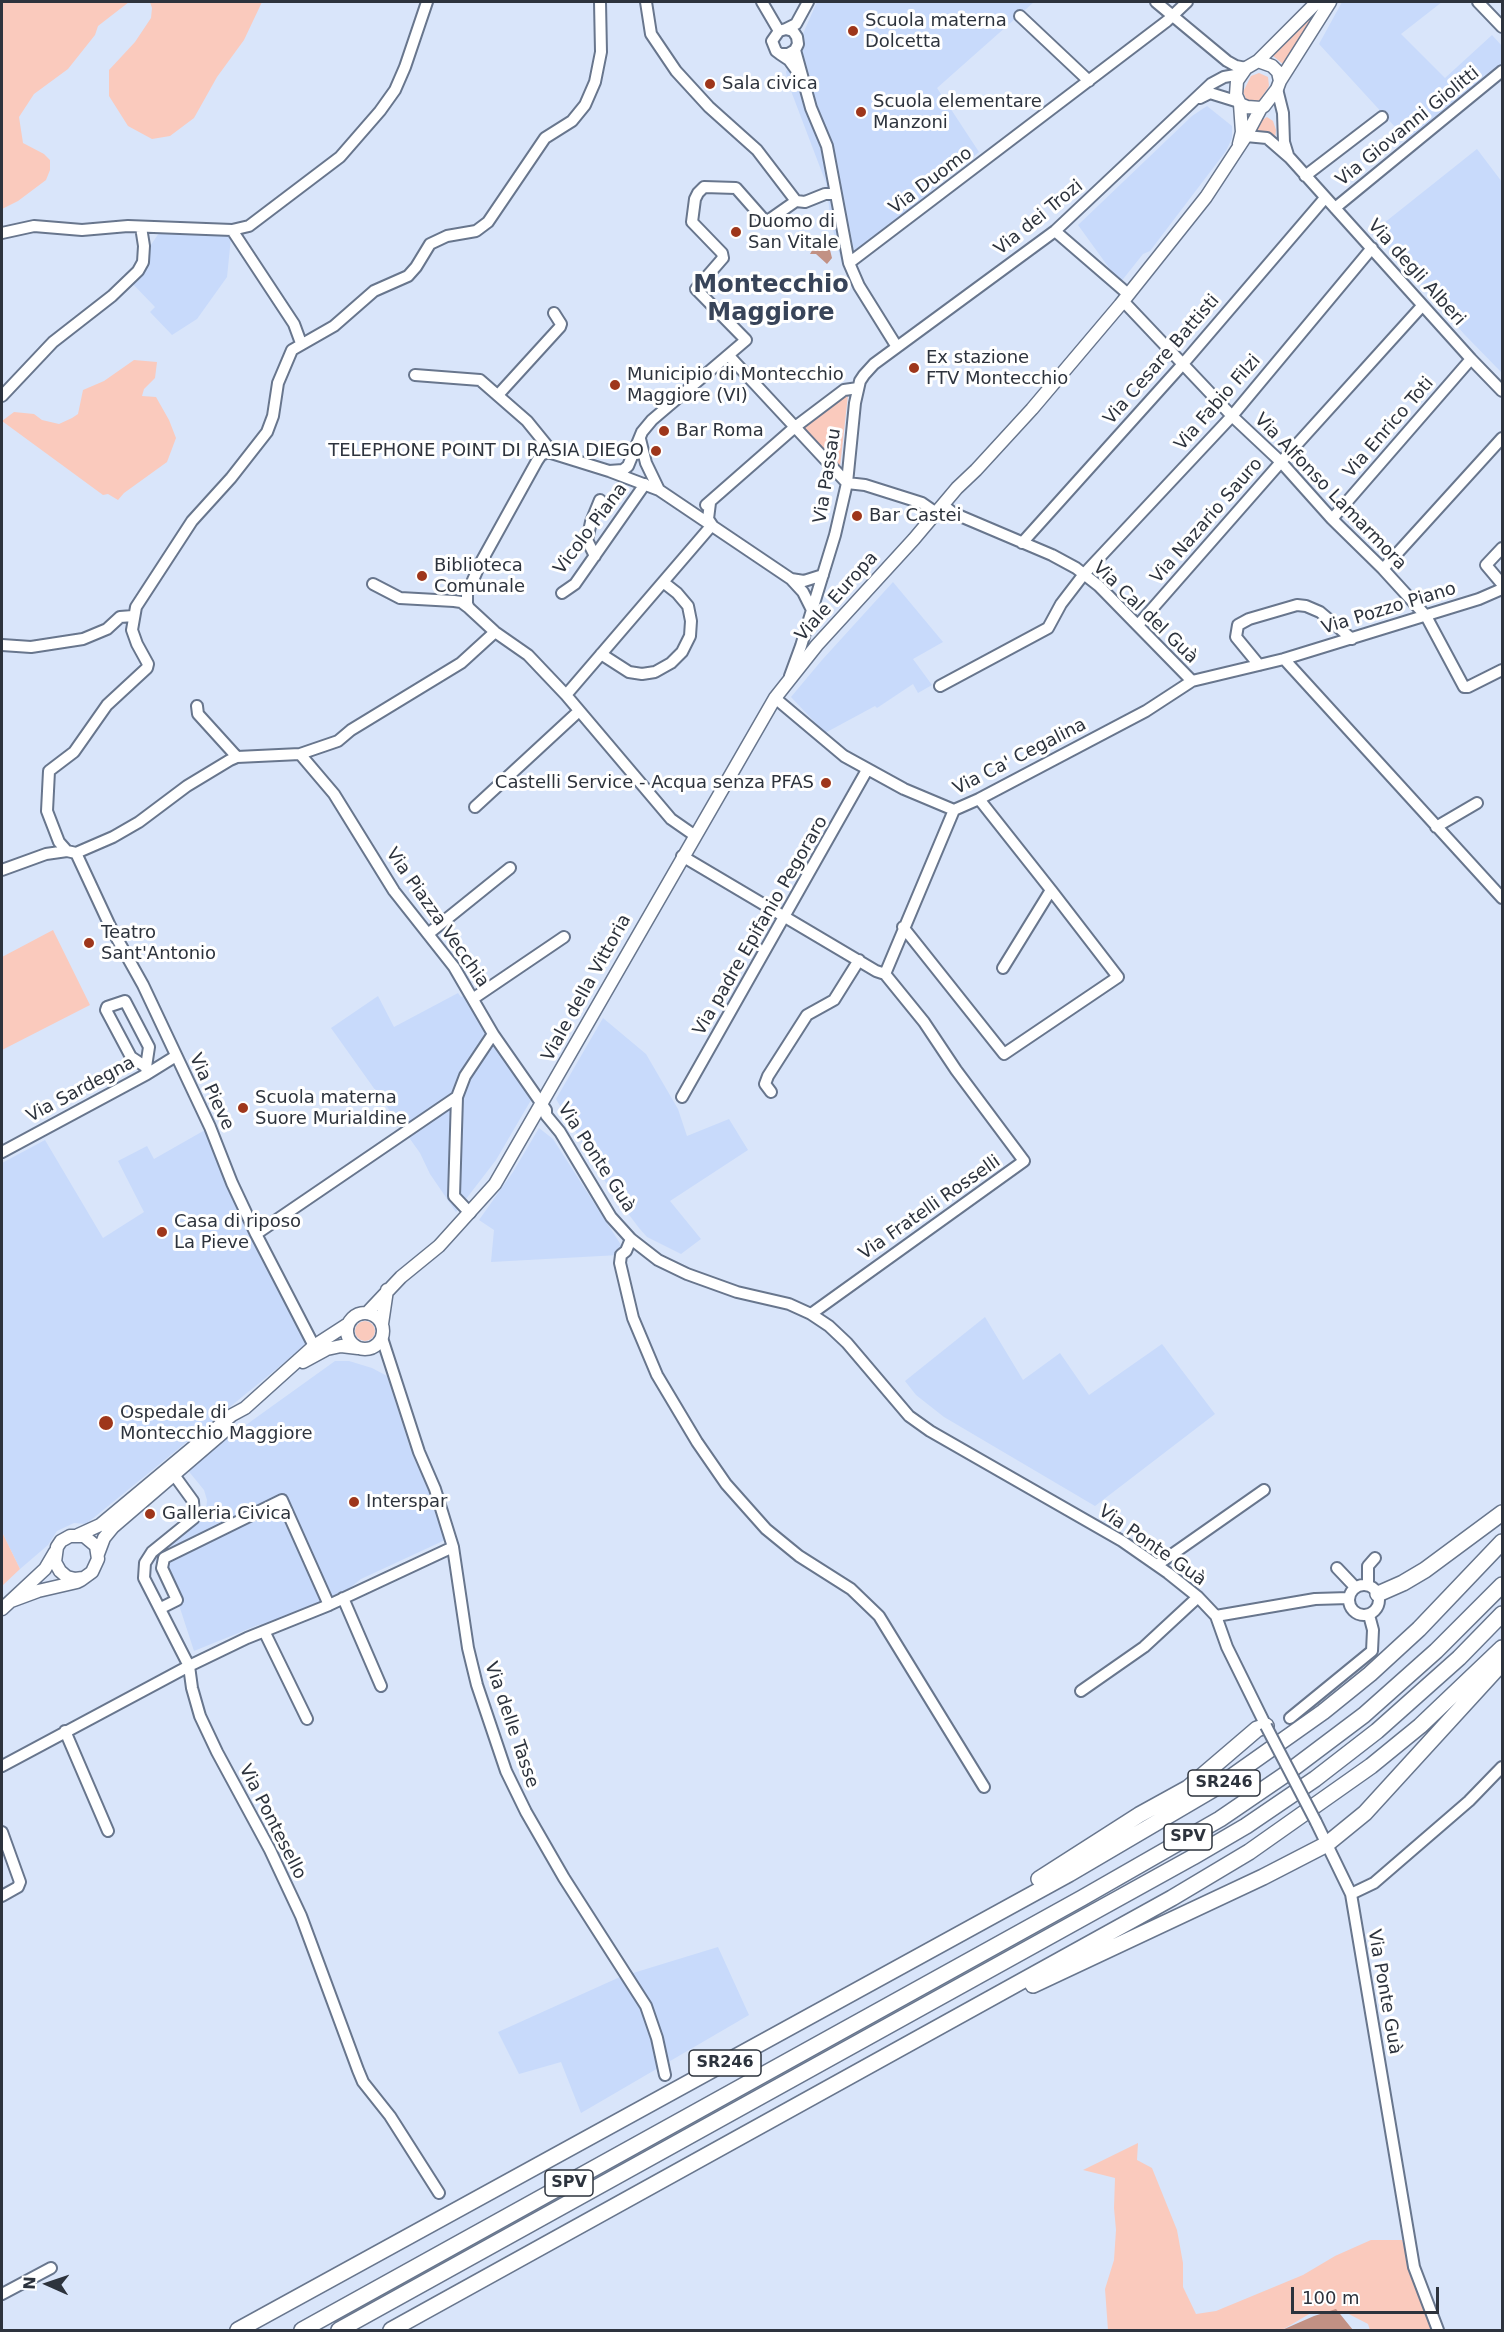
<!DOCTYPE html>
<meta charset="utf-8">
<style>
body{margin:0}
#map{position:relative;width:1504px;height:2332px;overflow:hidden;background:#d9e5fa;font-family:"DejaVu Sans",sans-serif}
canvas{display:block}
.frame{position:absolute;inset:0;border:3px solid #2d333d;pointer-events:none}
.north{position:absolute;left:18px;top:2254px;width:60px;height:60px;-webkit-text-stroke:4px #fff;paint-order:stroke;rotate:273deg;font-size:16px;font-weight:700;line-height:24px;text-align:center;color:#2d333d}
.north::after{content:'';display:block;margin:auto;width:21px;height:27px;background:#2d333d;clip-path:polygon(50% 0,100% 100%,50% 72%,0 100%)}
.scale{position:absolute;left:1291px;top:2287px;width:148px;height:27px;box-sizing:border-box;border:3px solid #2d333d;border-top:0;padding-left:8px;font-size:18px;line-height:21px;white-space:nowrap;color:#2d333d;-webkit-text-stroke:4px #fff;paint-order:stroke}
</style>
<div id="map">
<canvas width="1504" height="2332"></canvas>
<div class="frame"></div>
<div class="north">N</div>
<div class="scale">100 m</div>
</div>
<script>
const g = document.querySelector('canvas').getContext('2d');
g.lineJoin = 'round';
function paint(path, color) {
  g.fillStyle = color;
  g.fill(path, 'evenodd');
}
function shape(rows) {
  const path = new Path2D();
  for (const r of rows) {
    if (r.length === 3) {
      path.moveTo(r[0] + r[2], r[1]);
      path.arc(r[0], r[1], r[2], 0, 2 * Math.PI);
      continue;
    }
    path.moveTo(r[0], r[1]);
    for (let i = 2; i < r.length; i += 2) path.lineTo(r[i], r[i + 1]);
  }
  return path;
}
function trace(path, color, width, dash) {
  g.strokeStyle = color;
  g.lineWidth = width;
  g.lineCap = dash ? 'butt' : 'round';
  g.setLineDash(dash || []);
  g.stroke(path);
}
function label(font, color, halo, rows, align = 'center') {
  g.font = font + ' "DejaVu Sans",sans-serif';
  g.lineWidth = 6;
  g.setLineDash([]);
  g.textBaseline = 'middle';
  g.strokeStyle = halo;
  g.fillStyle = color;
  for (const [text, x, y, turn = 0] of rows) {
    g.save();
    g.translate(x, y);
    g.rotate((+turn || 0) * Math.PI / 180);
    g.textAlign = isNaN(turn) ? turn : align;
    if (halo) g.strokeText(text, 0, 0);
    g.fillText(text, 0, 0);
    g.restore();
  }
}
const built = shape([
 [817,2,1034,2,937,88,979,152,842,264,831,222,826,183,788,83,786,72],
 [1342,2,1442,2,1401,34,1445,78,1492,35,1502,46,1502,64,1407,140,1319,44],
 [1207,106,1232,126,1232,138,1226,151,1150,251,1143,254,1120,283,1078,225,1192,116],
 [1477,149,1502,182,1502,373,1464,334,1374,231],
 [232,228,227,277,197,319,172,335,150,312,155,307,128,279,161,230],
 [893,582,943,642,913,659,932,685,918,693,913,684,877,708,875,706,825,733,791,697,822,660],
 [458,993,461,997,469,993,534,1095,496,1160,456,1212,430,1174,420,1153,331,1028,378,996,394,1027],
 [603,1018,646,1054,678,1109,687,1136,729,1119,748,1150,670,1201,701,1239,681,1254,647,1237,639,1228,609,1188,556,1099],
 [212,1126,312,1340,86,1524,74,1523,57,1531,48,1545,20,1569,2,1532,2,1163,45,1140,103,1238,144,1212,118,1161,147,1146,154,1159],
 [539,1128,553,1139,623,1248,619,1255,491,1262,494,1230,479,1220,513,1172],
 [985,1317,1023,1380,1060,1353,1089,1395,1162,1344,1215,1414,1095,1506,944,1417,916,1395,905,1381],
 [335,1361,349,1361,372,1368,387,1376,412,1454,440,1517,445,1540,361,1579,351,1587,345,1595,292,1621,258,1625,194,1651,179,1605,162,1578,155,1560,158,1552,202,1518,206,1511,207,1500,204,1490,186,1468],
 [718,1947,749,2015,581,2113,561,2062,519,2074,498,2032,620,1977]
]);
const green = shape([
 [2,2,129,2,98,26,95,35,68,69,34,94,19,117,23,143,44,154,50,160,50,170,46,180,18,201,2,209],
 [150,2,262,2,244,40,217,77,194,118,170,136,152,139,128,126,109,96,109,70,135,42,151,18,152,8],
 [1319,11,1284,65,1272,55],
 [1259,73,1268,77,1269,86,1260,100,1254,102,1247,101,1243,92,1251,76],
 [1267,117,1273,121,1276,130,1275,140,1255,133,1259,122],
 [134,360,157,362,155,378,144,389,142,396,156,397,169,420,176,438,167,462,124,493,118,500,108,494,103,495,2,421,14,412,34,414,42,420,59,424,72,418,78,414,83,390,104,381],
 [848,395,840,467,802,427],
 [53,930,90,1005,2,1050,2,957],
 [365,1331,10],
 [2,1532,20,1569,2,1586],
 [1138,2143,1137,2160,1152,2168,1177,2230,1183,2263,1183,2287,1196,2314,1216,2311,1303,2275,1335,2256,1371,2240,1402,2240,1414,2279,1435,2330,1370,2330,1368,2324,1343,2311,1311,2313,1282,2330,1108,2330,1105,2289,1114,2260,1116,2230,1114,2208,1115,2178,1083,2170]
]);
const water = shape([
 [821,245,830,250,832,258,827,264,816,254,810,254,814,247],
 [1336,2309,1353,2330,1282,2330,1314,2316]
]);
const minor = shape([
 [646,2,651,34,676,71,709,107,757,150,796,201],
 [762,2,779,31],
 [1156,2,1227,61,1236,66,1246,68],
 [1478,2,1502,27],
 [1020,16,1089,81],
 [786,29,796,24,808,2],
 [795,50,811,108,827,146,849,263,859,286,897,347],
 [780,54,788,54,795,50,798,44,797,37,793,31,786,29,779,31,772,41,776,51,780,54,789,60,797,71],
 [1277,89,1283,113,1284,142,1288,155],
 [1200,98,1210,93,1239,102],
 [1246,136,1267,138,1290,158,1471,359,1502,391],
 [1305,176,1382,117],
 [796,201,805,202,825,194,836,194],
 [1335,208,1502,71],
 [232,230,294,324,301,343],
 [1055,231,1128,294],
 [2,233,34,226,82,230,128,226,232,230,249,226,340,157,380,111,395,90,405,67,427,2],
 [849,263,1167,21,1187,2],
 [1125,303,1232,416,1281,462,1332,519,1383,569,1426,616,1464,687,1468,687,1502,670],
 [729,356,847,483],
 [415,375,480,380,527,421,553,453],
 [498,395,560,327,561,324,554,313],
 [2,396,53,342,112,296,138,271,143,262,144,246,141,227],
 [640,439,646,463,659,490],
 [609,471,623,470,628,466,642,432,652,420,746,340,696,289,723,258,722,253,692,222,695,199,698,193,704,187,736,188,766,222,796,201],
 [847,483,865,485,922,503,935,512],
 [706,505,795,427,844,390,858,388],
 [948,509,953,513,1052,555,1076,568,1099,586,1192,681,1284,659,1479,599,1502,589],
 [1332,519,1471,359],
 [1022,543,1182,365,1325,198],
 [1502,548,1486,565,1502,584],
 [595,556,587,540,591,522,600,500],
 [1383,569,1502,438],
 [791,579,804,581,823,575],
 [373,584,400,598,454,601,461,602,469,608,495,632,528,655,566,695,671,819,694,835],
 [562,593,575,584,645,484],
 [469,608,467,604,467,594,480,564,537,461,541,455,548,452,609,471,659,490,791,579,803,592,812,610],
 [1138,625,1281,462,1422,306],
 [2,645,31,647,83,639,107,629,120,617,133,616],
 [601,654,629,672,642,674,655,672,671,663,682,652,690,636,691,621,688,606,677,593,663,582],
 [1284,659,1502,898],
 [1259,665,1236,637,1238,625,1249,619,1297,605,1306,606,1320,612,1352,639],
 [790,676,801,646,835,535,847,483,855,403,860,381,864,375,874,364,1055,231,1211,84,1224,77,1241,74],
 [940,686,1048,628,1061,604,1084,574,1232,416,1372,248],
 [566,695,712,525,708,519,710,503],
 [775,698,844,756,904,789,954,810,979,799,1146,711,1192,681],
 [197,706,198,714,237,757],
 [300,754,334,794,394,891,454,967,493,1034,546,1110,546,1115,560,1132,611,1217,631,1239,658,1260,687,1274,737,1292,789,1304,811,1314,829,1326,847,1343,909,1416,930,1431,1122,1541,1168,1573,1198,1597,1216,1616,1227,1647,1266,1726],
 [979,799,1051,890,1003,968],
 [475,807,579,711],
 [1436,827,1477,803],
 [67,851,59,842,47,811,49,771,74,752,107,705,147,668,148,664,137,644,132,630,136,607,192,521,231,478,267,432,273,416,278,383,292,350,334,326,374,291,408,276,416,267,430,244,447,236,476,231,488,222,545,138,572,121,585,105,595,82,601,52,600,2],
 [76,853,110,926,143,985,210,1127,232,1183,256,1234,314,1346],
 [682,856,876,971,885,974],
 [2,870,46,854,67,851,76,853,113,837,139,822,187,786,230,760,237,757,300,754,338,741,351,730,461,663,495,632],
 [903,927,1004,1054,1118,977,1051,890],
 [428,934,510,868],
 [885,974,954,810],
 [474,998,564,937],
 [146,1067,149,1047,125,1001,107,1007,106,1010,131,1057,146,1067,147,1074],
 [771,1092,765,1084,768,1076,807,1015,834,1000,859,960],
 [682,1097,867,770],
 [2,1152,147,1074,176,1056],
 [470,1213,454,1196,457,1097,465,1076,493,1034],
 [256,1234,457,1097],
 [631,1239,626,1251,621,1255,620,1263,633,1318,657,1375,697,1442,726,1484,766,1529,799,1556,851,1589,879,1616,984,1787],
 [811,1314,1024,1161,956,1070,924,1022,885,974],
 [382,1338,419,1452,435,1489,453,1547,468,1648,477,1685,506,1771,526,1812,564,1878,646,2006,657,2038,665,2075],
 [173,1476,177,1479,193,1501,194,1518,152,1552,145,1563,144,1578,189,1666,192,1688,200,1716,217,1752,270,1850,301,1916,358,2070,363,2082,390,2116,439,2193],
 [1157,1565,1264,1490],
 [1337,1568,1355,1587],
 [1364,1600,15],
 [1368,1585,1368,1566,1375,1558],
 [343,1598,381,1686],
 [161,1608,177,1600,162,1568,164,1558,282,1500,329,1605],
 [1216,1616,1315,1599,1349,1598],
 [264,1631,307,1719],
 [1081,1691,1144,1647,1198,1597],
 [1290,1718,1372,1651,1373,1630,1369,1615],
 [65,1731,108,1831],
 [2,1766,189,1666,247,1638,329,1605,453,1547],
 [1316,1822,1351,1894,1414,2267,1438,2330],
 [2,1832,20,1882,18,1887,2,1896],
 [1351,1894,1374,1883,1469,1801,1502,1767],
 [2,2294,51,2268]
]);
const major = shape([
 [1258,61,1272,66,1278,72,1280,81,1277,89,1264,106,1261,108,1247,107,1240,104,1236,95,1237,81,1246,68,1258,61],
 [1258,61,1317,2],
 [1280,81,1330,2],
 [1239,144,1242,132,1240,104],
 [367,1313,401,1277,439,1246,495,1184,775,698,817,645,914,539,957,488,976,470,1032,409,1120,305,1206,197,1246,136,1261,108],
 [365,1331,18],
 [382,1324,387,1290],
 [303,1362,327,1349,341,1346,358,1348],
 [78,1535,100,1525,232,1415,245,1408,314,1346,348,1324],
 [98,1554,104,1538,113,1527,227,1429],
 [11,1601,38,1591,77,1582,81,1580,92,1572,98,1559,96,1546,84,1536,70,1536,61,1541,57,1547,55,1562,60,1571,67,1577,75,1579,83,1578],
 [2,1609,45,1569,55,1552]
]);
const highway = shape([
 [1378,1594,1403,1583,1425,1570,1502,1513],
 [1039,1879,1139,1815,1188,1788,1257,1729,1266,1726],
 [1033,1985,1263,1877,1327,1844,1365,1813,1502,1663],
 [238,2330,1069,1874,1217,1787,1323,1712,1370,1674,1419,1629,1502,1542],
 [302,2330,1082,1898,1220,1819,1283,1776,1364,1715,1436,1651,1502,1585],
 [339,2330,1193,1857,1246,1826,1315,1779,1377,1731,1459,1658,1502,1614],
 [391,2330,1172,1898,1249,1852,1371,1766,1420,1726,1502,1648]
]);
const minorBridge = shape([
 [1266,1726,1316,1822]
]);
const markers = [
 [853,31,6,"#9e361b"],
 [710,84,6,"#9e361b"],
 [861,112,6,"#9e361b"],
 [736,232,6,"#9e361b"],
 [914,368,6,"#9e361b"],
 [615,385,6,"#9e361b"],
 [664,431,6,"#9e361b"],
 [656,451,6,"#9e361b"],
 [857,516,6,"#9e361b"],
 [422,576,6,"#9e361b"],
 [826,783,6,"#9e361b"],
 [89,943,6,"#9e361b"],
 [243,1108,6,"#9e361b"],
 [162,1232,6,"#9e361b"],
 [106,1423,8,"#9e361b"],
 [354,1502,6,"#9e361b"],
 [150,1514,6,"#9e361b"]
];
const shields = [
 [1224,1783,72],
 [1188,1837,48],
 [725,2063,72],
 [569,2183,48]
];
const shieldNames = [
 ["SR246",1224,1783],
 ["SPV",1188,1837],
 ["SR246",725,2063],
 ["SPV",569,2183]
];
const poiNames = [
 ["Scuola materna",865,21],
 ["Dolcetta",865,42],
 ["Sala civica",722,84],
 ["Scuola elementare",873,102],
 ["Manzoni",873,123],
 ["Duomo di",748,222],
 ["San Vitale",748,243],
 ["Ex stazione",926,358],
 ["FTV Montecchio",926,379],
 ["Municipio di Montecchio",627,375],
 ["Maggiore (VI)",627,396],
 ["Bar Roma",676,431],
 ["TELEPHONE POINT DI RASIA DIEGO",644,451,"right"],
 ["Bar Castei",869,516],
 ["Biblioteca",434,566],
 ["Comunale",434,587],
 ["Castelli Service - Acqua senza PFAS",814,783,"right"],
 ["Teatro",101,933],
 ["Sant'Antonio",101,954],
 ["Scuola materna",255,1098],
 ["Suore Murialdine",255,1119],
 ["Casa di riposo",174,1222],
 ["La Pieve",174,1243],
 ["Ospedale di",120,1413],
 ["Montecchio Maggiore",120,1434],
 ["Interspar",366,1502],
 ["Galleria Civica",162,1514]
];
const streetNames = [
 ["Via Giovanni Giolitti",1408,127,-39],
 ["Via Duomo",931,181,-37],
 ["Via dei Trozi",1039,218,-39],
 ["Via degli Alberi",1416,273,48],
 ["Via Cesare Battisti",1162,360,-49],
 ["Via Fabio Filzi",1218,403,-49],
 ["Via Enrico Toti",1389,428,-49],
 ["Via Passau",828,476,-81],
 ["Via Alfonso Lamarmora",1330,492,46],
 ["Via Nazario Sauro",1207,521,-49],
 ["Vicolo Piana",591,529,-53],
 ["Viale Europa",837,597,-48],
 ["Via Pozzo Piano",1389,609,-17],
 ["Via Cal del Guà",1145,613,44],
 ["Via Ca' Cegalina",1020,757,-27],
 ["Via Piazza Vecchia",437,918,55],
 ["Via padre Epifanio Pegoraro",761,926,-60],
 ["Viale della Vittoria",587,988,-61],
 ["Via Sardegna",81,1090,-28],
 ["Via Pieve",211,1092,65],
 ["Via Ponte Guà",596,1158,57],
 ["Via Fratelli Rosselli",930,1208,-35],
 ["Via Ponte Guà",1152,1546,35],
 ["Via delle Tasse",511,1725,71],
 ["Via Pontesello",272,1822,63],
 ["Via Ponte Guà",1384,1992,80]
];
const districtNames = [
 ["Montecchio",771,286],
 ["Maggiore",771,314]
];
paint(built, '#c8dafb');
paint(green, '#facabd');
paint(water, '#c29184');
trace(minor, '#68768d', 14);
trace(major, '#68768d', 15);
trace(highway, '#68768d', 18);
trace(minor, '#fff', 10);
trace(major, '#fff', 12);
trace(highway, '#fff', 15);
trace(minorBridge, '#68768d', 14, []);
trace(minorBridge, '#fff', 10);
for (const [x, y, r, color] of markers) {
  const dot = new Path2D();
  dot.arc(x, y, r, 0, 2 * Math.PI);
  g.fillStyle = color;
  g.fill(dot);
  trace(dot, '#fff', 2);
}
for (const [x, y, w] of shields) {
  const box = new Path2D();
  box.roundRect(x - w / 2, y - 13, w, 26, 4.5);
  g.fillStyle = '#fff';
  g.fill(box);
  trace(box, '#2d333d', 1.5);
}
label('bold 16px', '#2d333d', null, shieldNames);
label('18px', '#2d333d', '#fff', poiNames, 'left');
label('18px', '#2d333d', '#fff', streetNames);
label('bold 24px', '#384459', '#fff', districtNames);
</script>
